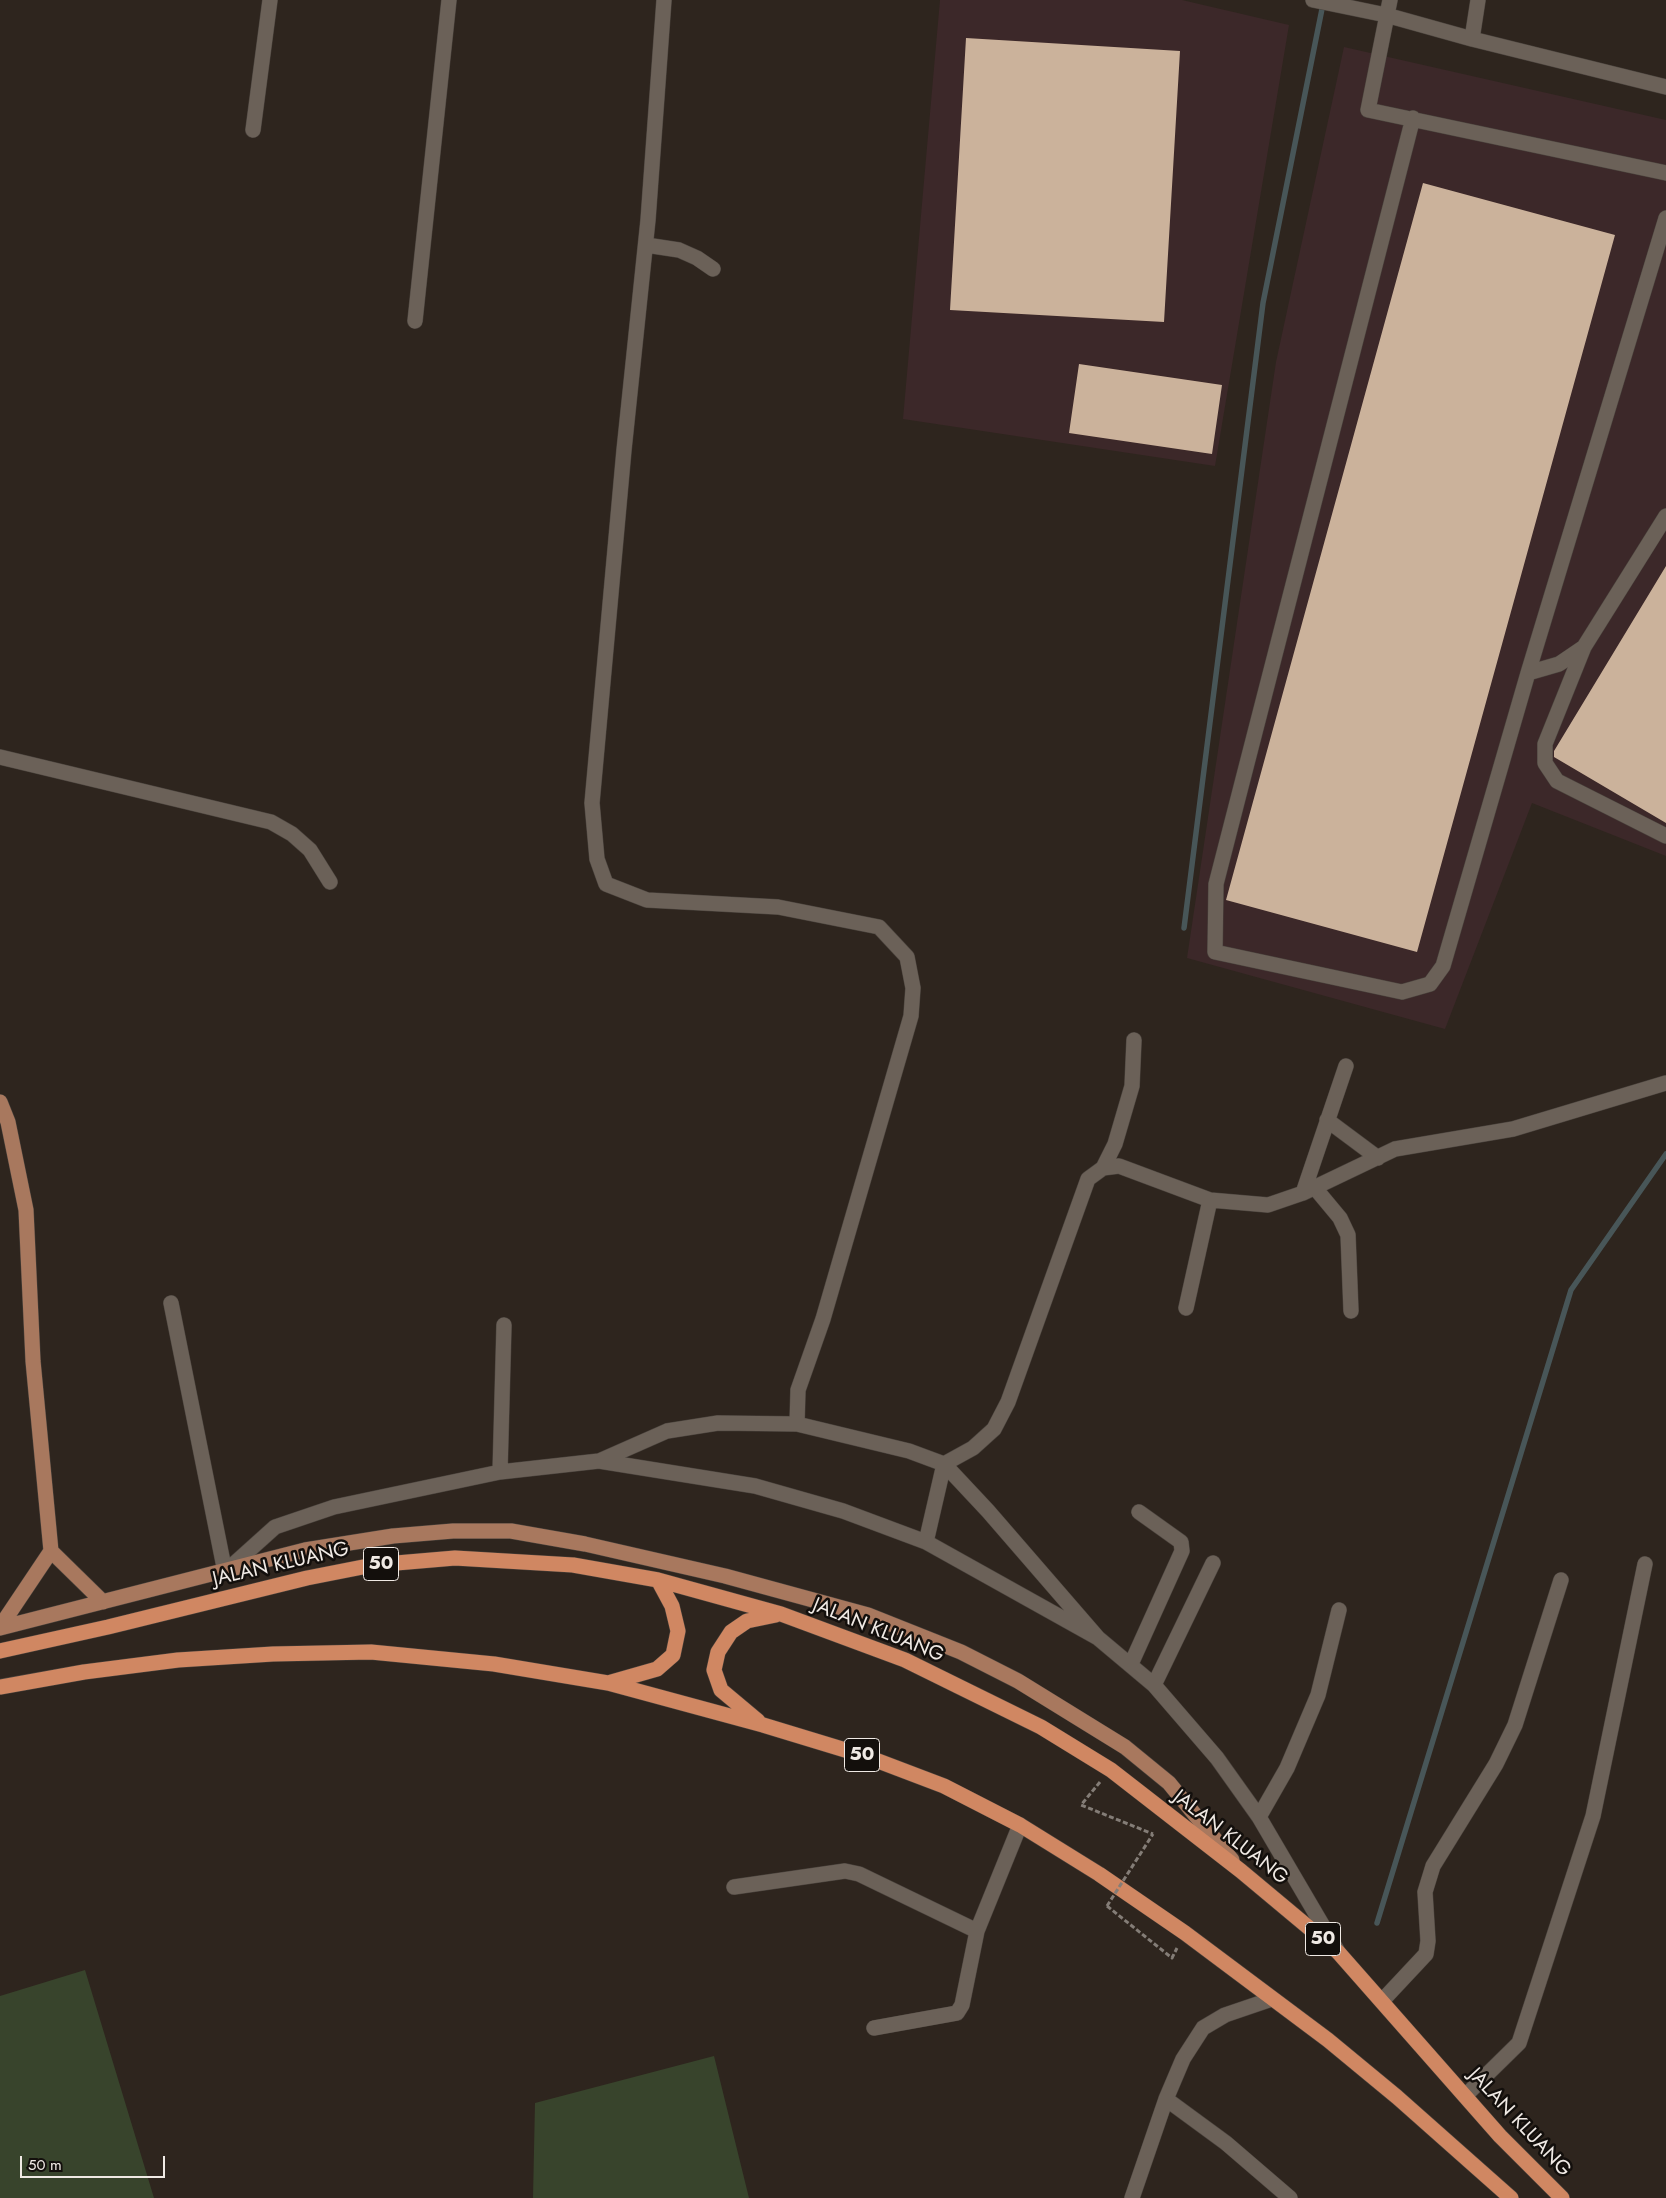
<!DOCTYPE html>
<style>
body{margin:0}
#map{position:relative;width:1666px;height:2198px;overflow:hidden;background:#2e251e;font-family:Jost,sans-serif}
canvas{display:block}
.scale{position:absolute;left:20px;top:2156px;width:145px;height:22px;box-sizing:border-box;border:2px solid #f0eae5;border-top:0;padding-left:6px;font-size:15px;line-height:18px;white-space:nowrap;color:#f0eae5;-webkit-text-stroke:4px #130f0c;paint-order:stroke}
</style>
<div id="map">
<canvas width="1666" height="2198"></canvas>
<div class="scale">50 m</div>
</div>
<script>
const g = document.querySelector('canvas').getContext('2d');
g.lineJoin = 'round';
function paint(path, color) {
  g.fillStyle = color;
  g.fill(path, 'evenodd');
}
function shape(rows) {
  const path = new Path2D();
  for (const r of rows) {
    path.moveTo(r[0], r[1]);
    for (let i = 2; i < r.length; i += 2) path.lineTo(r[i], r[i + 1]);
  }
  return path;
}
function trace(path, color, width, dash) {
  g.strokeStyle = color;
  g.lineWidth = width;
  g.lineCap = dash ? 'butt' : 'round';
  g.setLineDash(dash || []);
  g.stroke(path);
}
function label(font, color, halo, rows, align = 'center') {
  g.font = font + ' Jost,sans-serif';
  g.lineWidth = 5;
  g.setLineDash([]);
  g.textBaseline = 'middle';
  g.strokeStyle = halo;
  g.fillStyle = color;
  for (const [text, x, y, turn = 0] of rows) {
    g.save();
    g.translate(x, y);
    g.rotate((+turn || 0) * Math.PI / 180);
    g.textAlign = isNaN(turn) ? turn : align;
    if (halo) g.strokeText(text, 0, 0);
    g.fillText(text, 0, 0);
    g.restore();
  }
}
const industrial = shape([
 [940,0,1182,0,1289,25,1215,466,903,419],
 [1344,47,1666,120,1666,856,1532,803,1445,1029,1187,958,1276,362]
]);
const green = shape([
 [85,1970,154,2198,0,2198,0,1996],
 [714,2056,749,2198,533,2198,535,2103]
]);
const stream = shape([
 [1184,928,1263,303,1323,4],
 [1377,1923,1571,1290,1666,1154]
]);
const building = shape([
 [966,38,1180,51,1164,322,950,310],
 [1423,183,1615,235,1417,952,1226,900],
 [1079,364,1222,385,1212,454,1069,433],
 [1666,566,1666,823,1554,757,1554,751]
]);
const path = shape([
 [1100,1782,1081,1805,1153,1834],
 [1107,1906,1172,1958,1177,1948]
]);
const minor = shape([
 [664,0,648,220,624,450,592,803,597,859,606,884,647,900,778,907,879,927,907,957,913,988,911,1016,823,1319,798,1390,797,1424],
 [1313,0,1386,15,1472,39,1666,87],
 [1390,0,1368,110,1666,173],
 [1472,39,1478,0],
 [1413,118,1216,884,1215,952,1402,992,1430,984,1443,966,1528,673,1666,218],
 [253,130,270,0],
 [646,245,679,250,697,258,713,269],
 [415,321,449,0],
 [1584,647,1545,744,1545,763,1557,781,1666,836],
 [1528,673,1559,664,1584,647,1666,516],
 [0,757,271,822,292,834,310,850,330,882],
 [1327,1120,1378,1158],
 [1103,1168,1115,1144,1132,1086,1134,1040],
 [1315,1188,1340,1218,1348,1235,1351,1311],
 [1303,1193,1346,1066],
 [171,1303,225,1572],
 [1186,1308,1210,1200],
 [599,1461,755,1486,843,1511,926,1542,1098,1638,1154,1685,1217,1758,1259,1817,1337,1950],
 [500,1472,504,1325],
 [926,1542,944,1464,973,1448,994,1429,1008,1402,1088,1179,1103,1168,1119,1166,1210,1200,1268,1205,1303,1193,1395,1149,1513,1129,1666,1083],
 [225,1572,275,1527,334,1507,500,1472,599,1461,667,1431,718,1423,797,1424,909,1451,944,1464,988,1511,1098,1638],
 [1131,1664,1182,1551,1181,1542,1139,1512],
 [1154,1685,1213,1563],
 [1259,1817,1287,1768,1318,1695,1339,1610],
 [734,1887,845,1871,859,1874,977,1931],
 [1382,2001,1426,1954,1428,1941,1425,1892,1433,1866,1496,1764,1515,1725,1561,1580],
 [874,2028,957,2013,962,2005,977,1931,1020,1825],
 [1465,2096,1519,2043,1593,1816,1645,1564],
 [1166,2099,1226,2143,1290,2198],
 [1132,2198,1166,2099,1183,2059,1203,2028,1225,2015,1272,1999]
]);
const major = shape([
 [0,1102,8,1122,26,1210,33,1361,51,1551,0,1627],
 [51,1551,103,1602],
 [0,1628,305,1550,393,1536,453,1531,511,1531,585,1544,725,1576,868,1615,961,1652,1018,1681,1125,1747,1169,1783,1232,1860]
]);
const highway = shape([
 [0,1651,108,1627,307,1578,373,1565,455,1558,573,1565,658,1580,781,1614,905,1660,1041,1727,1111,1770,1241,1871,1338,1952,1500,2136,1562,2198],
 [608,1683,657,1669,673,1655,678,1631,672,1606,658,1580],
 [0,1687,84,1672,178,1660,273,1654,371,1652,494,1664,608,1683,763,1725,865,1756,944,1786,1020,1825,1099,1874,1185,1933,1328,2040,1397,2097,1511,2198],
 [758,1721,721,1690,714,1670,718,1652,731,1632,747,1621,776,1615]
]);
const pathBridge = shape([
 [1107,1906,1153,1834]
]);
const shields = [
 [381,1564,35],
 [862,1755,35],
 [1323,1939,35]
];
const shieldNames = [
 ["50",381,1564],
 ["50",862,1755],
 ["50",1323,1939]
];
const streetNames = [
 ["JALAN KLUANG",281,1565,-13],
 ["JALAN KLUANG",878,1631,22],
 ["JALAN KLUANG",1230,1838,38],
 ["JALAN KLUANG",1519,2123,47]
];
paint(industrial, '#3c2829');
paint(green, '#38442c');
trace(stream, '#485658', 5.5);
paint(building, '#cbb29b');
trace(minor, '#4a433d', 16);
trace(major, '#4a433d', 16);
trace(highway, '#4a433d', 16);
trace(path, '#847d77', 3, [5, 2.5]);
trace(minor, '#6b6158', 15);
trace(major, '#a8785e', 15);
trace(highway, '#d08762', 15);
trace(pathBridge, '#847d77', 3, [5, 2.5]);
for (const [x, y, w] of shields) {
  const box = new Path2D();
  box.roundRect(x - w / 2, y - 16.5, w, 33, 4);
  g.fillStyle = '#130f0c';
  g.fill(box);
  trace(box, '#f0eae5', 1);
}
label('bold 19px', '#f0eae5', null, shieldNames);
label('20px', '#f0eae5', '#130f0c', streetNames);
</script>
